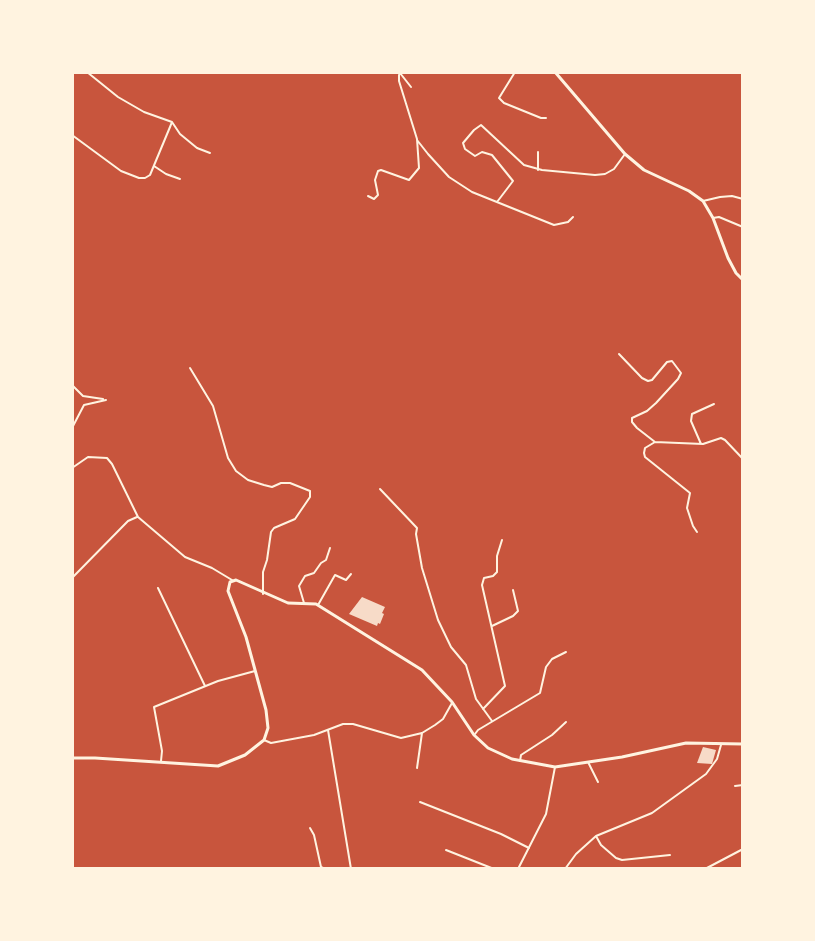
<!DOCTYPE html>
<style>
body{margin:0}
#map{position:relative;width:815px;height:941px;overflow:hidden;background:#c8553d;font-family:"DejaVu Sans",sans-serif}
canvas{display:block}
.frame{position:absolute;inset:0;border:74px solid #fff3e0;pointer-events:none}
</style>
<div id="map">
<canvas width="815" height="941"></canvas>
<div class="frame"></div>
</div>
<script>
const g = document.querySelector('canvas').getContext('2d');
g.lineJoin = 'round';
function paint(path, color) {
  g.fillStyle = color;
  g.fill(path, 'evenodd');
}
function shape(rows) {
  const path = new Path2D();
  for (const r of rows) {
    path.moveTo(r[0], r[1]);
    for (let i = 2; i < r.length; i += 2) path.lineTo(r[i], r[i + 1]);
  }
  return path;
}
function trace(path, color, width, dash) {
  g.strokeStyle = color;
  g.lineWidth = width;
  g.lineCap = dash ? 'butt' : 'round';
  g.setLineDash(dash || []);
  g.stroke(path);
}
const building = shape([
 [362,597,385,607,382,613,384,614,380,624,378,623,377,626,349,614],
 [703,747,716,750,712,764,697,763]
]);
const minor = shape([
 [515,72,499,98,504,103,541,118,546,118],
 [400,73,411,87],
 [172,122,180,134,197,148,210,153],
 [72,135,121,171,139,178,145,178,150,175,170,127,172,122,144,112,118,97,87,72],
 [417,140,428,154,449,177,472,192,554,225,568,222,573,217],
 [538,152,538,170],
 [154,166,166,174,180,179],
 [368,196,374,199,378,195,375,180,378,171,381,170,409,180,419,168,417,139,399,81,399,75,401,72],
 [703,201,720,197,732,196,743,199],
 [497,202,513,181,492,155,482,152,475,156,465,149,463,143,474,130,481,125,524,165,542,170,595,175,605,174,614,169,625,154],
 [713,218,719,217,743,227],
 [619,354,642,378,648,381,652,380,667,362,672,361,681,373,678,379,656,403,647,411,632,418,632,422,637,428,655,442,703,444,721,438,725,440,743,459],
 [190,368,213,406,228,458,236,471,248,480,264,485,272,487,281,483,290,483,310,491,310,497,295,519,274,528,271,532,267,560,263,572,263,594],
 [72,385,83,396,103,399],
 [72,428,84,405,106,400],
 [655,442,645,448,644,453,645,457,690,493,687,508,693,526,697,532],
 [701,444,691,421,692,414,714,404],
 [72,468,88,457,107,458,112,464,138,517,185,557,212,568,232,580],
 [380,489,417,528,416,534,422,568,438,620,451,647,466,665,476,699,492,721],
 [72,578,128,521,137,517],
 [158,588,205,686],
 [304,603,299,586,305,576,314,573,321,563,326,560,330,548],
 [318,605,335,575,346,580,351,574],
 [492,626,513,616,518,611,513,590],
 [483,709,505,686,482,585,484,578,493,576,497,572,497,556,502,540],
 [328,730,351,869],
 [475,734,478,730,540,693,546,667,552,659,566,652],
 [264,740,271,743,314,735,343,724,353,724,401,738,422,733,435,725,443,719,452,703],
 [161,761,162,751,154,707,218,681,255,671],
 [520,761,521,755,552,735,566,722],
 [588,762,598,782],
 [417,768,422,733],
 [735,786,743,785],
 [420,802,501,834,529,848],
 [310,828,314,835,321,867,325,869],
 [596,836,601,845,616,858,622,860,670,855],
 [446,850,494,869],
 [354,869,372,869],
 [518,869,546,814,555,767],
 [565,869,576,854,596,836,652,813,706,774,717,759,721,745],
 [705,869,743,849]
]);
const tertiary = shape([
 [555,72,625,154,644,170,689,191,703,201,713,218,728,258,736,273,743,280],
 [72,758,95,758,218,766,245,755,264,740,268,728,266,710,246,637,228,591,230,582,236,580,288,603,316,604,422,670,452,702,474,735,488,748,512,759,555,767,622,757,686,743,743,744]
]);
paint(building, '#f7dbc8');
trace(minor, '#fff3e0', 2);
trace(tertiary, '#fff3e0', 3);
</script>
